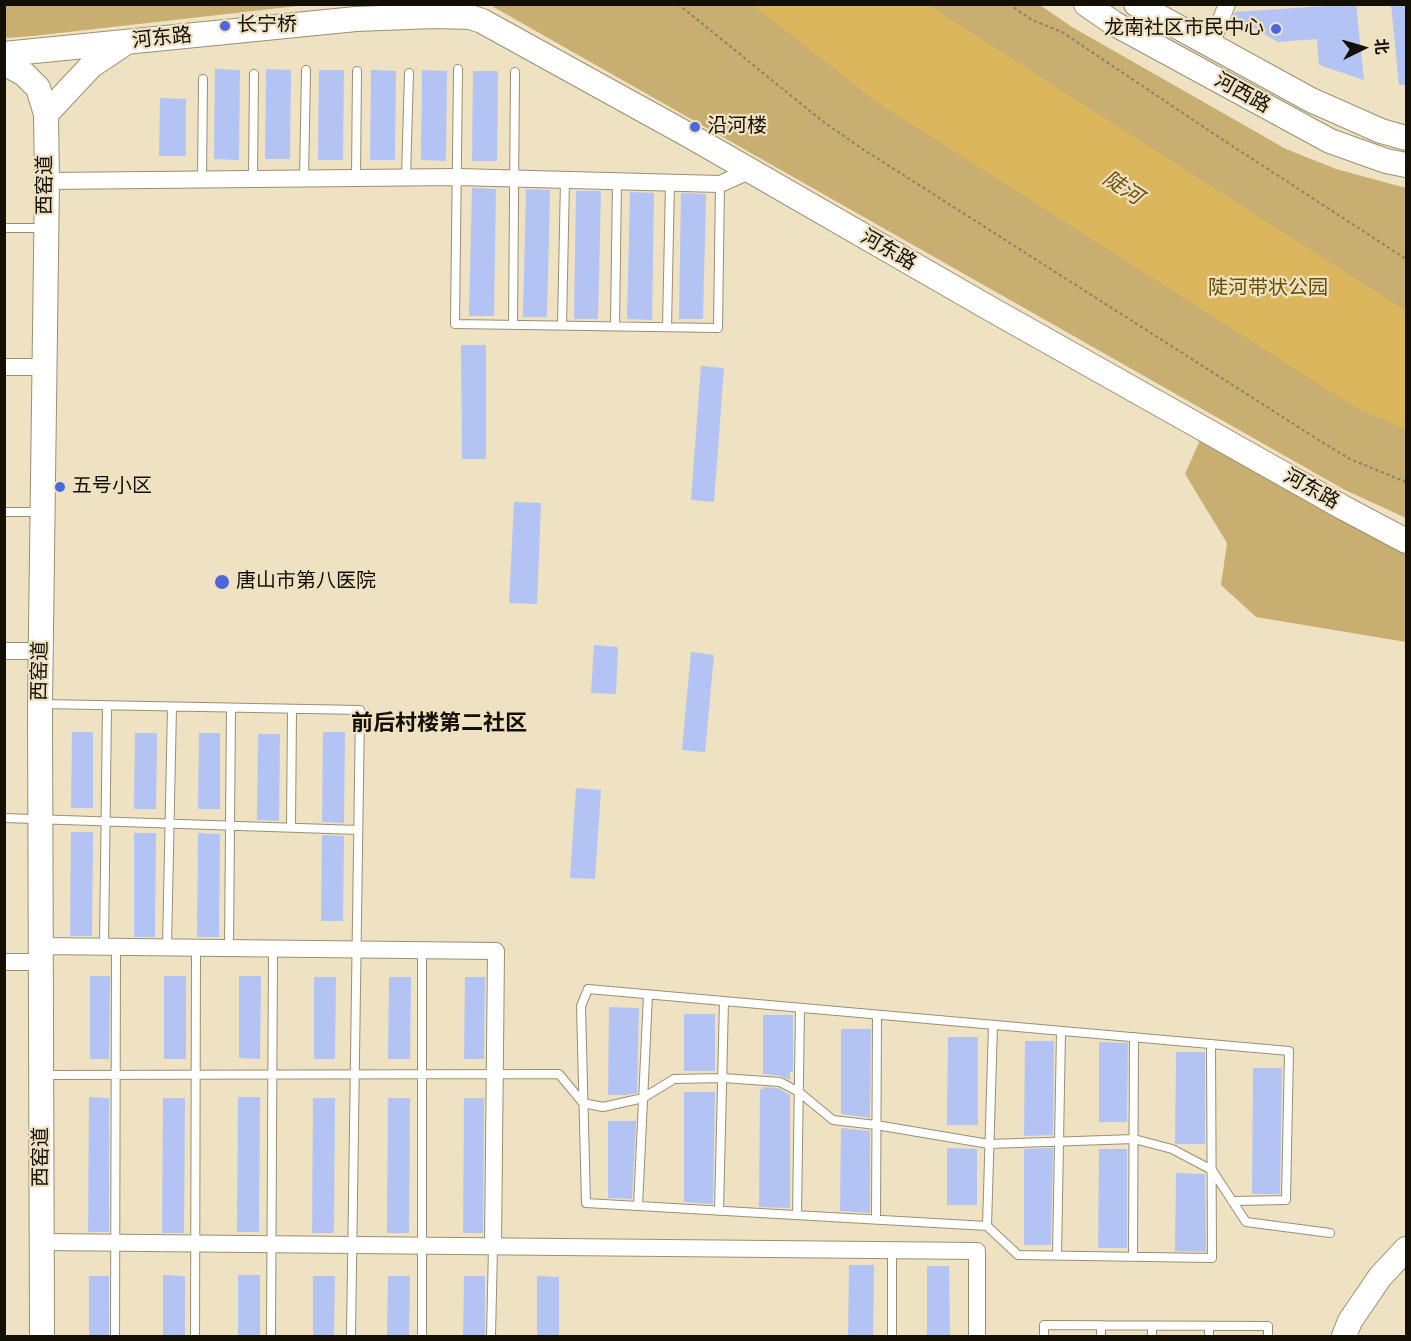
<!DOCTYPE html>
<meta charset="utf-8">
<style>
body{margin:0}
#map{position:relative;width:1411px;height:1341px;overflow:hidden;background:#efe2c3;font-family:Poppins,"Noto Sans SC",sans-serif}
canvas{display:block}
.frame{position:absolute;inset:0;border:6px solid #140f05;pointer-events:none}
.north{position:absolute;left:1333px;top:18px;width:60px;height:60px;-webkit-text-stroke:4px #efe2c3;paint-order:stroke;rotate:85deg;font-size:16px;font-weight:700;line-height:24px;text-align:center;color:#140f05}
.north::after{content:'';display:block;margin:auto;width:21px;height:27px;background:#140f05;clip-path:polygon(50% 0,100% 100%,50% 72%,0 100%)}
</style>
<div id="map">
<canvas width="1411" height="1341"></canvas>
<div class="frame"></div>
<div class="north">北</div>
</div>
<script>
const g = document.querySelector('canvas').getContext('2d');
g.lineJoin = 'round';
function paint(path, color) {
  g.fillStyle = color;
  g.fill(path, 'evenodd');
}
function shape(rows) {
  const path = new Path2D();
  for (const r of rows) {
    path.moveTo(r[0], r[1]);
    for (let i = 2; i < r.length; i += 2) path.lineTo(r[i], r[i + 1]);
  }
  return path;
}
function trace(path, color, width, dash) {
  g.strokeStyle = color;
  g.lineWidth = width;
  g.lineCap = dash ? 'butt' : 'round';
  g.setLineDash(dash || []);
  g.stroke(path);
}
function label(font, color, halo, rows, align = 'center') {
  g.font = font + ' Poppins,"Noto Sans SC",sans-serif';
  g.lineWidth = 4.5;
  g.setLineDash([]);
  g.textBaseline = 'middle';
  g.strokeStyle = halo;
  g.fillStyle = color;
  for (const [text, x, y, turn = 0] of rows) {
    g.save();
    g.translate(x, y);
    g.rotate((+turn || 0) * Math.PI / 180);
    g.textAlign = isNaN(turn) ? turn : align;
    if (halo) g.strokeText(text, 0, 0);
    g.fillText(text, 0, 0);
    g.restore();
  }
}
const green = shape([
 [4,5,5,4,306,5,33,36,5,38],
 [490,5,1040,5,1072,27,1286,149,1336,169,1406,188,1406,518,1345,490],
 [1200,440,1406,553,1406,642,1256,617,1221,585,1227,543,1185,474]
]);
const water = shape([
 [753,5,928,5,1406,311,1406,430,1355,407,877,102]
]);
const building = shape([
 [1356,4,1364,80,1319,65,1317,39,1278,42,1233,16,1235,12],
 [1391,4,1407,4,1407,85,1399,85],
 [215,69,240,70,239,160,214,159],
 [266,69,291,70,290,159,265,159],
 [319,70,344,70,343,160,318,160],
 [371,70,396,71,395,160,370,160],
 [422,70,447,71,446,161,421,160],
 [473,71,498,71,497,161,472,161],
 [160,98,186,99,186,156,159,156],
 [472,188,496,189,494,316,469,316],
 [526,189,550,190,547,317,523,317],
 [576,191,601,191,598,319,574,319],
 [630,192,654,193,652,320,627,319],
 [681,193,706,194,703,319,679,319],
 [461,345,486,345,486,459,462,459],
 [701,366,724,368,714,502,691,500],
 [514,502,541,503,537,604,509,603],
 [594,645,618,647,616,694,591,693],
 [691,652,714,655,705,752,682,750],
 [72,732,93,732,93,808,71,808],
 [323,732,345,732,344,823,322,822],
 [135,733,157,733,156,809,134,809],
 [199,733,220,733,220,809,198,809],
 [258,734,280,734,279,821,257,820],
 [576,788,601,790,595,879,570,878],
 [71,832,93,832,92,936,70,936],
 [134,833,156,833,155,937,134,937],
 [198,833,220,834,219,937,197,937],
 [322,835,344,836,343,921,321,921],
 [90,976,110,976,109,1059,90,1059],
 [164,976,186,976,186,1059,164,1059],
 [239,976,261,976,260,1059,239,1058],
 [314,977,336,977,335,1059,314,1059],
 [389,977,411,977,410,1059,388,1059],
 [465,977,485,977,484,1059,464,1059],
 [609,1007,639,1008,637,1093,626,1095,608,1095],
 [684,1014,715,1014,715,1071,684,1071],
 [763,1015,793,1015,793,1072,790,1072,790,1080,781,1076,763,1074],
 [841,1029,871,1029,870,1118,841,1114],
 [948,1037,978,1037,978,1125,947,1125],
 [1025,1041,1054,1041,1053,1135,1024,1136],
 [1099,1042,1128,1043,1127,1122,1099,1122],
 [1176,1052,1205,1052,1205,1144,1175,1144],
 [1253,1068,1282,1068,1280,1194,1252,1194],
 [763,1087,778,1088,790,1095,790,1208,759,1207,760,1089,763,1089],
 [684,1092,715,1092,713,1204,684,1202],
 [89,1097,109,1098,109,1232,88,1232],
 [238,1097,260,1097,259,1232,237,1232],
 [163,1098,185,1098,184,1233,162,1233],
 [313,1098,335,1098,334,1233,312,1233],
 [388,1098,410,1098,409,1233,387,1233],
 [464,1098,484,1098,483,1233,463,1233],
 [608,1121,636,1121,632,1199,608,1198],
 [841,1128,870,1131,870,1213,840,1211],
 [947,1148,977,1149,977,1205,947,1205],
 [1053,1148,1051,1245,1024,1245,1024,1149],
 [1099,1149,1127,1149,1127,1248,1098,1248],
 [1176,1173,1205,1174,1206,1252,1175,1251],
 [849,1265,874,1265,873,1336,848,1336],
 [927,1266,949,1266,950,1336,927,1336],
 [163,1275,185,1276,185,1336,163,1336],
 [238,1275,260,1275,260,1336,238,1336],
 [89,1276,109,1276,109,1336,89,1336],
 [313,1276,335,1276,334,1336,313,1336],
 [388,1276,410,1276,409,1336,387,1336],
 [464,1276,485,1276,485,1336,463,1336],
 [537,1276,559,1277,559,1336,537,1336]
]);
const path = shape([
 [678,4,821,120,861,148,1325,444,1350,459,1406,482],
 [1009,4,1032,20,1062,32,1211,132,1406,259]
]);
const lane = shape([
 [458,69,455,324,718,328,720,184],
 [406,177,409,73],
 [356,178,357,71],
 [253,179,254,74],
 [304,179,306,70],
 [202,180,203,79],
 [4,228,46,228],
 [513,325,515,72],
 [562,325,565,180],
 [615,326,617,181],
 [667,327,670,182],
 [4,512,39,512],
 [43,704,360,710,351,1336],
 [4,818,358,830],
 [291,827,292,709],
 [104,946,107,706],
 [167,947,172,707],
 [229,948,231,708],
 [1211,1044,1212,1258,1018,1255,987,1226,586,1203,581,1006,588,989,1289,1051,1286,1200,1232,1201],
 [42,1075,559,1074,583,1103,603,1107,643,1098,674,1079,723,1078,780,1082,799,1092,833,1120,876,1125,989,1144,1134,1139,1172,1149,1212,1170,1246,1222,1330,1233],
 [638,1206,648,995],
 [719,1211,724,1001],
 [797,1215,800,1008],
 [876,1220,877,1015],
 [987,1226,993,1025],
 [1057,1256,1061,1031],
 [1133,1257,1134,1037],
 [1152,1326,1152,1336],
 [115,1336,116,947],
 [195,1336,196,948],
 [271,1336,273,949],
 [422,1336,422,950],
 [491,1336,493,1247],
 [892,1336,892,1250],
 [1044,1336,1044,1325,1268,1326,1268,1336],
 [1101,1336,1101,1325],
 [1209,1336,1209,1326]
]);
const street = shape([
 [1211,45,1227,4],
 [47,181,458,177,720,184,749,171],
 [4,367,44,367],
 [4,651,41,651],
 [41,946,496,951,493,1247],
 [4,962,41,962],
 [42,1242,977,1251,977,1336]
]);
const secondary = shape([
 [1086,4,1115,24,1330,141,1386,161,1406,165],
 [1136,4,1311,100,1381,131,1406,138],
 [4,54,356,19,435,16,470,17,482,21,692,137,989,308,1344,508,1406,541],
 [4,63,24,74,38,88,46,114,47,181,40,704,42,1336],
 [46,114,91,66,124,44],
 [1344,1336,1350,1321,1380,1277,1406,1249]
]);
const markers = [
 [225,26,6,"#4d66db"],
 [1276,29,6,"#4d66db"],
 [695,127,6,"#4d66db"],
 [60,487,6,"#4d66db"],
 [222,582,8,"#4d66db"]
];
const poiNames = [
 ["长宁桥",237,26],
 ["龙南社区市民中心",1264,29,"right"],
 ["沿河楼",707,127],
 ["五号小区",72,487],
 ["唐山市第八医院",236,582]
];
const streetNames = [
 ["河东路",162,39,-6],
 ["河西路",1242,94,29],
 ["西窑道",46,185,-90],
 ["河东路",888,251,30],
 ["河东路",1311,490,29],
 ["西窑道",41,671,-89],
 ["西窑道",42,1157,-90]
];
const parkNames = [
 ["陡河带状公园",1268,289]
];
const waterNames = [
 ["陡河",1122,189,33]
];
const quarterNames = [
 ["前后村楼第二社区",439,724]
];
paint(green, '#c8ae70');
paint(water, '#dbb65c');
paint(building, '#b3c3f3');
trace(lane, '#9b8f72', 10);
trace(street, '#9b8f72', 18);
trace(secondary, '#9b8f72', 26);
trace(path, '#8a806b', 2, [3, 3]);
trace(lane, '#fff', 8);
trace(street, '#fff', 16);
trace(secondary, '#fff', 24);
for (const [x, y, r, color] of markers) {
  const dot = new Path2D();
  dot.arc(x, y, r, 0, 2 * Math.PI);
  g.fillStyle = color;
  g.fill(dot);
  trace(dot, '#efe2c3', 2);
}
label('20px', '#140f05', '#efe2c3', poiNames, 'left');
label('20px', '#140f05', '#efe2c3', streetNames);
label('20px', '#674e02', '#efe2c3', parkNames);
label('italic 21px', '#6a5209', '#efe2c3', waterNames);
label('bold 22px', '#140f05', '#efe2c3', quarterNames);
</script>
